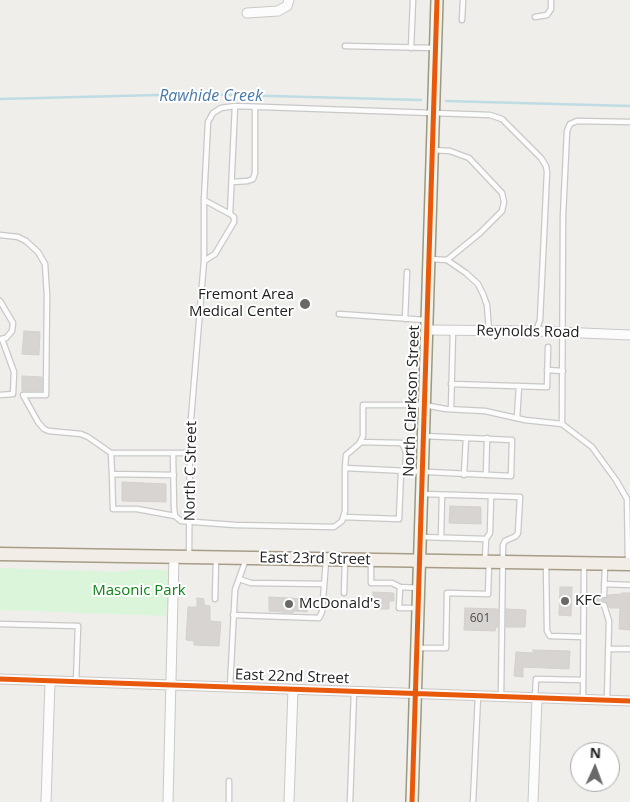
<!DOCTYPE html>
<style>
body{margin:0}
#map{position:relative;width:630px;height:802px;overflow:hidden;background:#f0eeeb;font-family:"Open Sans",sans-serif}
canvas{display:block}
.north{position:absolute;left:570px;top:742px;width:50px;height:50px;box-sizing:border-box;background:#fff;border:1px solid #a7a7a7;border-radius:50%;rotate:2deg;font-size:14px;font-weight:700;line-height:20px;text-align:center;color:#222}
.north::after{content:'';display:block;margin:auto;width:18px;height:22px;background:#6a6968;clip-path:polygon(50% 0,100% 100%,50% 72%,0 100%)}
</style>
<div id="map">
<canvas width="630" height="802"></canvas>
<div class="north">N</div>
</div>
<script>
const g = document.querySelector('canvas').getContext('2d');
g.lineJoin = 'round';
function paint(path, color) {
  g.fillStyle = color;
  g.fill(path, 'evenodd');
}
function shape(rows) {
  const path = new Path2D();
  for (const r of rows) {
    path.moveTo(r[0], r[1]);
    for (let i = 2; i < r.length; i += 2) path.lineTo(r[i], r[i + 1]);
  }
  return path;
}
function trace(path, color, width, dash) {
  g.strokeStyle = color;
  g.lineWidth = width;
  g.lineCap = dash ? 'butt' : 'round';
  g.setLineDash(dash || []);
  g.stroke(path);
}
function label(font, color, halo, rows, align = 'center') {
  g.font = font + ' "Open Sans",sans-serif';
  g.lineWidth = 4;
  g.setLineDash([]);
  g.textBaseline = 'middle';
  g.strokeStyle = halo;
  g.fillStyle = color;
  for (const [text, x, y, turn = 0] of rows) {
    g.save();
    g.translate(x, y);
    g.rotate((+turn || 0) * Math.PI / 180);
    g.textAlign = isNaN(turn) ? turn : align;
    if (halo) g.strokeText(text, 0, 0);
    g.fillText(text, 0, 0);
    g.restore();
  }
}
const park = shape([
 [0,568,120,572,136,569,165,570,167,571,169,576,166,616,0,610]
]);
const stream = shape([
 [0,99,197,94,421,100],
 [446,101,630,106]
]);
const building = shape([
 [24,331,40,332,39,355,22,354,24,331],
 [22,376,42,377,42,391,22,391,22,376],
 [122,482,166,484,166,502,122,501,122,482],
 [450,506,481,507,481,524,449,523,450,506],
 [560,587,572,587,571,616,559,615,560,587],
 [373,592,394,593,394,601,389,601,389,609,379,609,379,601,373,600,373,592],
 [622,593,630,593,630,630,619,629,620,608,610,608,604,601,601,602,600,605,596,605,597,595,600,595,601,598,604,599,608,595,622,594,622,593],
 [269,597,308,599,307,612,293,611,293,613,269,611,269,597],
 [197,598,204,599,204,605,210,606,210,621,221,622,219,646,194,645,194,641,186,640,188,607,197,607,197,598],
 [465,608,498,609,498,627,496,627,495,631,464,630,465,608],
 [506,609,526,610,525,627,506,627,506,609],
 [533,650,570,651,569,669,523,667,523,677,514,676,516,652,533,653,533,650]
]);
const lane = shape([
 [535,17,547,15,551,9,551,0],
 [462,20,463,0],
 [345,46,436,48],
 [411,48,413,0],
 [232,182,248,181,253,179,255,173,255,107],
 [230,214,235,106],
 [0,235,18,237,26,241,38,252,45,264,47,295,46,395,23,395,38,422,44,429,49,431,81,434,88,437,111,453,189,453],
 [430,259,447,260,480,233,502,211,504,202,502,193,469,158,450,151,433,150],
 [447,260,466,273,478,284,483,294,487,305,489,331],
 [204,261,215,254,234,222,234,217,230,214,204,200],
 [0,301,13,323,12,331,6,338,1,339],
 [339,314,426,320],
 [405,319,407,272],
 [547,370,563,371],
 [451,384,547,387,548,347],
 [0,395,13,394,14,372,2,339],
 [451,409,453,331],
 [517,418,519,386],
 [562,424,592,447,616,480,627,499,628,562],
 [360,442,401,443,404,447,406,453,405,472],
 [111,453,112,474,174,475],
 [173,453,174,508,175,516,181,521,235,525,334,527,342,521,345,511,345,468,346,455,359,444,363,436,363,405,424,405,446,409,485,411,525,420,562,424,563,216,567,131,570,124,577,121,630,122],
 [345,468,511,476,512,440,424,436],
 [112,474,113,509,137,509,175,516],
 [464,475,466,438],
 [486,475,487,438],
 [423,494,491,496,490,533,486,539,485,559],
 [491,496,520,497,518,533,516,536,505,541,503,545,501,696],
 [343,517,399,519,401,472],
 [421,537,486,539],
 [441,538,442,495],
 [189,556,190,431,204,261,204,200,208,122,213,113,221,108,235,106,490,115,502,119,541,158,546,166,547,172,540,320,536,331],
 [371,562,371,583,392,583,400,587,419,588],
 [546,564,547,631,550,636,583,637],
 [239,579,251,583,324,584],
 [604,584,630,585],
 [400,587,399,608,417,608],
 [344,593,345,561],
 [604,595,605,565],
 [215,599,216,559],
 [604,605,609,621,607,700],
 [233,615,319,618,322,612,326,561],
 [0,624,78,626,76,682],
 [418,648,446,648,447,593,488,594,489,563],
 [608,649,630,649],
 [230,687,235,590,246,559],
 [535,698,536,679,583,680],
 [583,700,584,563],
 [229,802,229,781],
 [350,802,354,692],
 [473,802,478,696]
]);
const street = shape([
 [247,13,278,11,287,6,289,0],
 [427,330,536,331,630,335],
 [0,679,630,701],
 [46,802,50,681],
 [168,802,174,557],
 [289,802,293,690],
 [533,802,537,698]
]);
const secondary = shape([
 [412,802,437,0]
]);
const primary = shape([
 [0,554,630,564]
]);
const cycleway = shape([
 [0,679,630,701],
 [412,802,437,0]
]);
const markers = [
 [305,304,6,"#6a6968"],
 [565,601,5,"#6a6968"],
 [289,604,5,"#6a6968"]
];
const numberNames = [
 ["601",480,619]
];
const poiNames = [
 ["Fremont Area",294,295,"right"],
 ["Medical Center",294,312,"right"],
 ["KFC",575,601],
 ["McDonald's",299,604]
];
const streetNames = [
 ["Reynolds Road",528,332,1],
 ["North Clarkson Street",412,401,-88],
 ["North C Street",191,471,-89],
 ["East 23rd Street",315,559,1],
 ["East 22nd Street",292,677,2]
];
const parkNames = [
 ["Masonic Park",139,591]
];
const waterNames = [
 ["Rawhide Creek",211,96]
];
paint(park, '#daf5da');
trace(stream, '#bfdbe3', 2.5);
paint(building, '#d7d4d2');
trace(building, '#d3d0cc', 1);
trace(lane, '#c9c8c7', 7);
trace(street, '#c9c8c7', 11);
trace(secondary, '#999a82', 14);
trace(primary, '#a79c86', 15);
trace(lane, '#fdfcfc', 4.5);
trace(street, '#fdfcfc', 9);
trace(secondary, '#f4f4ed', 11);
trace(primary, '#f3ede7', 12);
trace(cycleway, '#e8590c', 5);
for (const [x, y, r, color] of markers) {
  const dot = new Path2D();
  dot.arc(x, y, r, 0, 2 * Math.PI);
  g.fillStyle = color;
  g.fill(dot);
  trace(dot, '#fff', 2);
}
label('12px', '#4f4e4e', null, numberNames);
label('15px', '#222', '#fff', poiNames, 'left');
label('15px', '#222', '#fff', streetNames);
label('15px', '#0c8416', '#fff', parkNames);
label('italic 16px', '#4a7aab', '#fff', waterNames);
</script>
